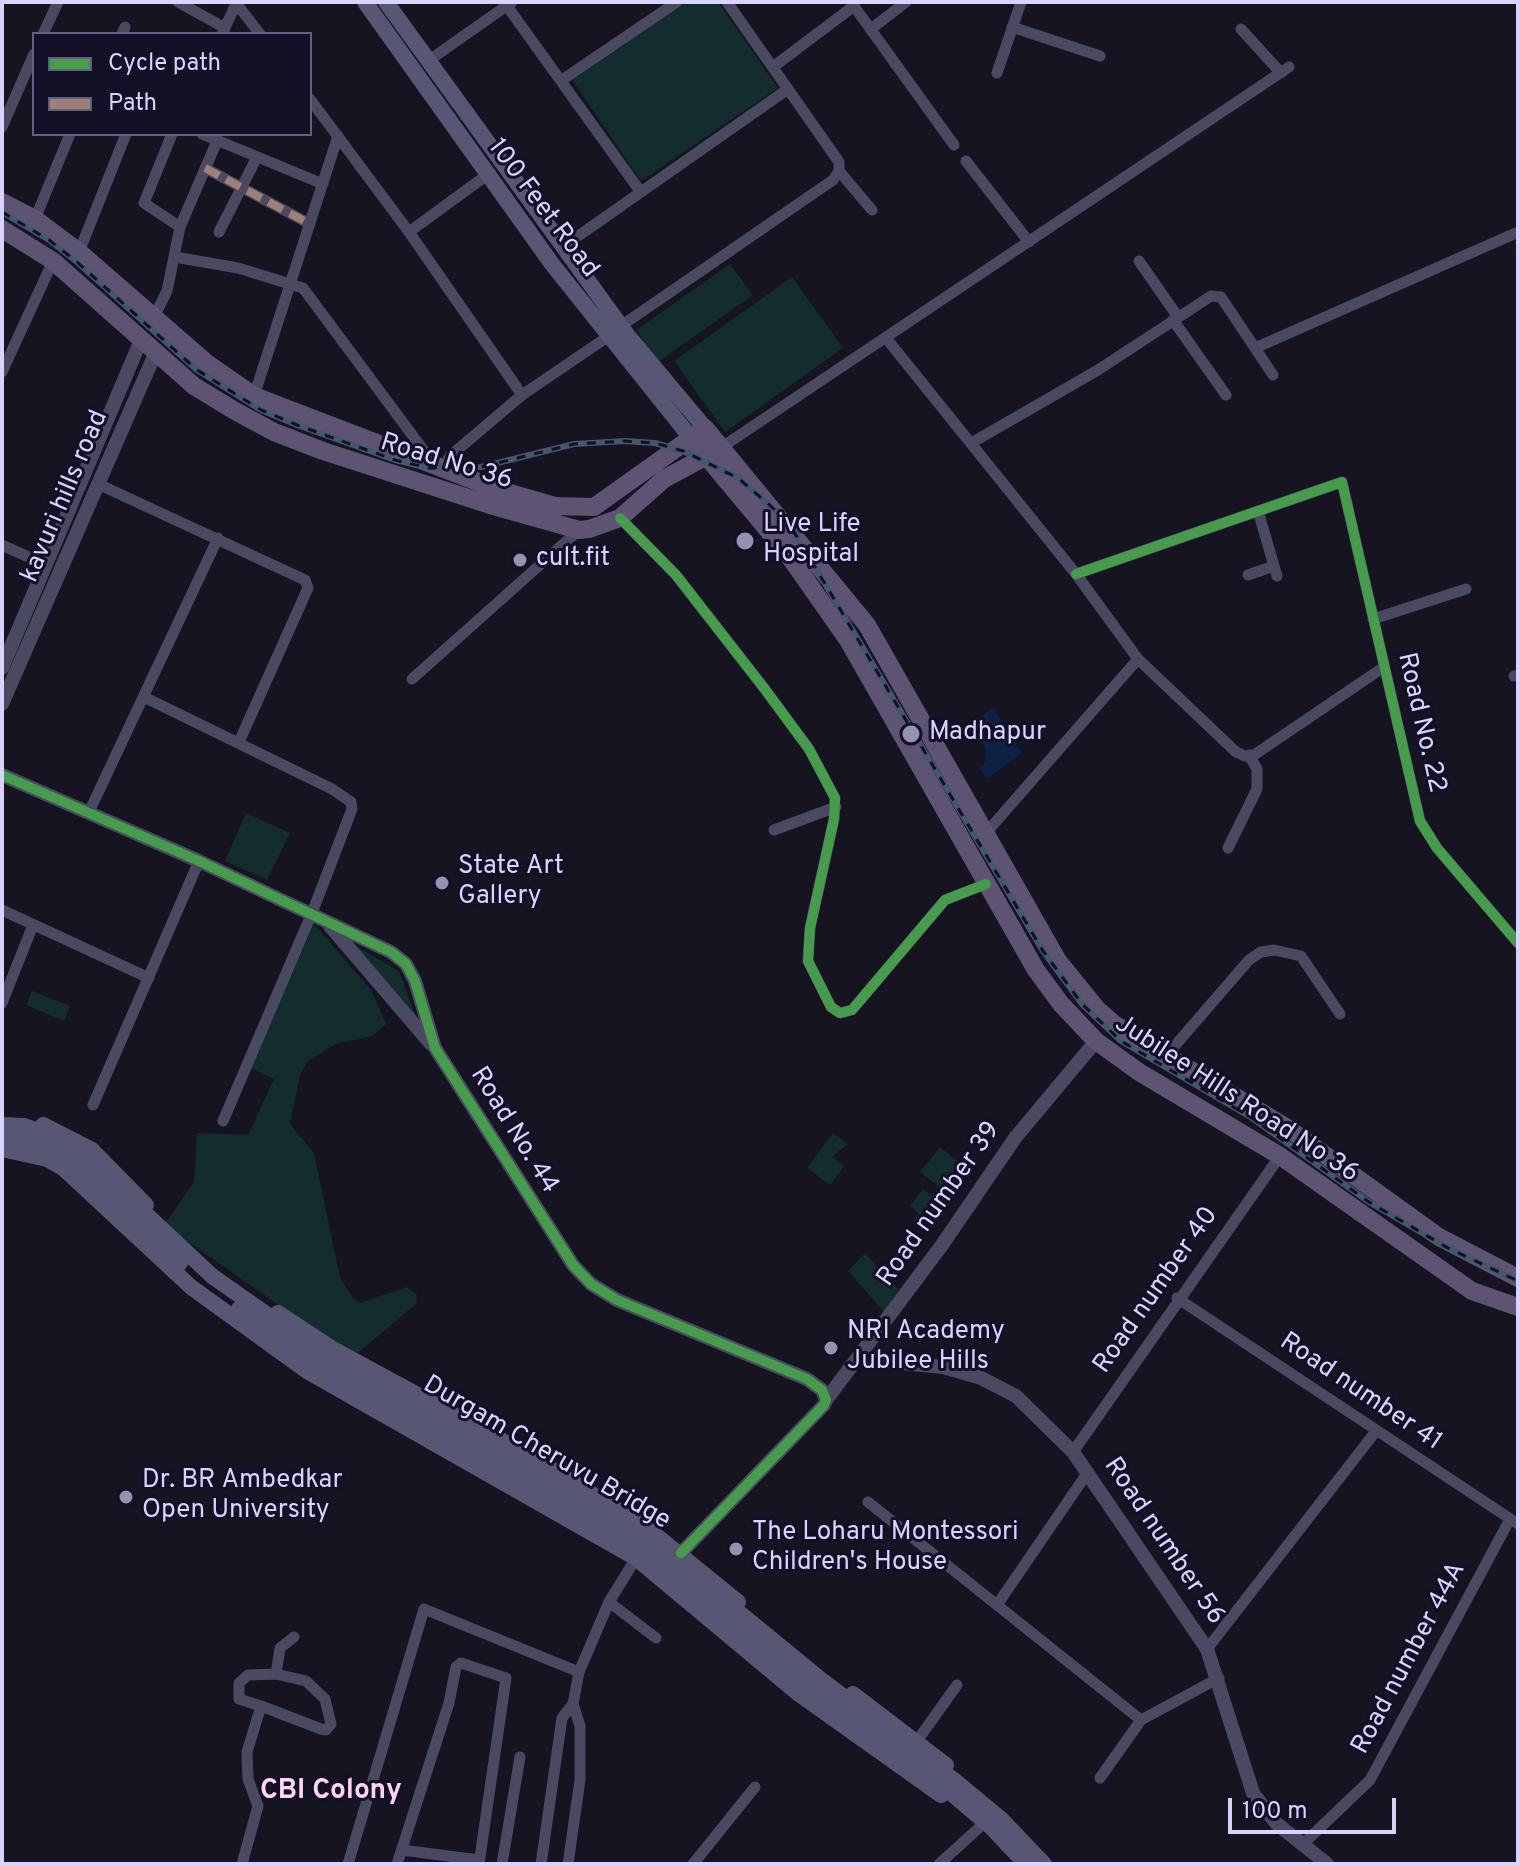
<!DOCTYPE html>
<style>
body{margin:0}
#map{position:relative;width:1520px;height:1866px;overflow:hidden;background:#161421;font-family:Overpass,sans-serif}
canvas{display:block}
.frame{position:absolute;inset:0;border:4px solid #d9d4ff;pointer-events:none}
.legend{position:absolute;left:32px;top:32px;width:280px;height:104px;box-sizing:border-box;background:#130f26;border:2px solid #625e7d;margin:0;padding:10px 14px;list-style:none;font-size:24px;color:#d9d4ff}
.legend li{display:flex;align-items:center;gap:16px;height:40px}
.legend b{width:40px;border:2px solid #625e7d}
.scale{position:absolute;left:1228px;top:1798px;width:168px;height:36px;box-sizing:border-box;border:4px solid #d9d4ff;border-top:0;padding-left:10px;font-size:24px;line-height:28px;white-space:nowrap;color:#d9d4ff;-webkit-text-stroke:6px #130f26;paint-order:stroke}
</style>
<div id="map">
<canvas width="1520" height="1866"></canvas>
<div class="frame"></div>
<ul class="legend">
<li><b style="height:10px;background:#469c4c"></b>Cycle path</li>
<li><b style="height:10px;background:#9e8076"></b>Path</li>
</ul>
<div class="scale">100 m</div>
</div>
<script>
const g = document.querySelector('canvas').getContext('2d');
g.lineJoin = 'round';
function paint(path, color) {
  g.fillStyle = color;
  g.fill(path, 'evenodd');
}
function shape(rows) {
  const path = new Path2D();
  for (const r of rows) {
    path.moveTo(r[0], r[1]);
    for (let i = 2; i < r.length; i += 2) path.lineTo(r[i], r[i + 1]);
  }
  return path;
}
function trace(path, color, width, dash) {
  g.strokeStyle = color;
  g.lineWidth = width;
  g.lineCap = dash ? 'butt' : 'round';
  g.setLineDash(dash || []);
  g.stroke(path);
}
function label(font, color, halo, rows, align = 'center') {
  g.font = font + ' Overpass,sans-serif';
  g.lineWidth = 6;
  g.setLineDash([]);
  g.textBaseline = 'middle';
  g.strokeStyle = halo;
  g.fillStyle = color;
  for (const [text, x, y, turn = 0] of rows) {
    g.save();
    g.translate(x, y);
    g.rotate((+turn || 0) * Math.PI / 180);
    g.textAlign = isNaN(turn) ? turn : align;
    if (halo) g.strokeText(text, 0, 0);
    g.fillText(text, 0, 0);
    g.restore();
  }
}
const green = shape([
 [687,2,718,2,778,88,641,181,572,80],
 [730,264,753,295,658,362,636,330],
 [792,277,843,348,725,432,674,361],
 [246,813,290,833,267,880,225,861],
 [314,924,371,990,386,1024,373,1036,335,1044,308,1061,300,1075,290,1124,314,1153,340,1278,352,1297,360,1303,407,1287,417,1295,416,1304,353,1357,164,1225,194,1182,197,1133,248,1135,274,1079,251,1068],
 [352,944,399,971,417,1020],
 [32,991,70,1006,64,1021,26,1005],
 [833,1133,848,1144,832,1157,844,1166,830,1185,807,1168],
 [940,1147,968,1169,948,1194,920,1172],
 [923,1189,947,1207,926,1233,913,1222,919,1214,910,1206],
 [865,1253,899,1290,884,1312,848,1271]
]);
const water = shape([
 [993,707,1022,753,987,779,980,769,986,761,985,746,963,730]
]);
const minor = shape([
 [178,2,225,28],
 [851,2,954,145],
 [236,3,260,34],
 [507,6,640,191],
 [1012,27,1100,56],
 [871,29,906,2],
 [1241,29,1281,73],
 [43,34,58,2],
 [122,34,125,27],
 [222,34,237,2],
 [428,61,512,2],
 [773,67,854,6],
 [997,73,1021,2],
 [562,80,677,2],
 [310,99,409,232,522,395],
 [2,127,34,54],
 [172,134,144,203,180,227],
 [202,134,323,184],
 [966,161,1029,242],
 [205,168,310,224],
 [839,171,872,210],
 [35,219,70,134],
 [219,232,257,157],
 [409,232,487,175],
 [564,246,788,89],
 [79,252,126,134],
 [175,257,238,268,303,288,433,463],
 [1139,261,1178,317],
 [154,317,167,291,180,227,217,141],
 [1173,320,1226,395],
 [621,326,833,180,839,171,839,162,727,2],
 [886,338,1076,574,1138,659,986,833],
 [1255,348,1518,232],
 [2,372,53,261],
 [254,396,338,136],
 [973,442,1098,370,1211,296,1221,297,1273,375],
 [722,447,1289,67],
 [444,468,450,456,522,395,609,336],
 [98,484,305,580,308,588,239,742],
 [1258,511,1277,576],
 [620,518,676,575,764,688,809,749,835,798,834,819,810,928,808,961,831,1007,840,1013,852,1010,945,900,986,884],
 [2,545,46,565],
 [1076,574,1342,482,1420,821,1437,848,1518,943],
 [1248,575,1274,566],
 [1373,619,1466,589],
 [1138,659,1236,752,1245,756,1254,755,1384,667],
 [1514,676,1518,675],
 [412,679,579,530],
 [146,698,332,789,351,802,352,809,312,913,223,1121],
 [89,812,218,538],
 [774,830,836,807],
 [1228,848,1257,789,1257,769,1249,755],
 [2,910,149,978],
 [2,1003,33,925],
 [1166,1056,1249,960,1261,952,1274,950,1301,956,1340,1014],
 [93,1105,199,861],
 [1177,1298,1518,1524],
 [1073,1452,1280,1156],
 [868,1502,1141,1720,1219,1678],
 [609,1602,656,1638],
 [997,1605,1088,1472],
 [1207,1649,1376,1431],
 [276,1674,280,1648,294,1637],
 [917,1741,957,1685],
 [1100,1778,1141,1720],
 [1303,1844,1370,1780,1510,1519],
 [402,1850,479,1860],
 [242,1864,258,1806,248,1779,247,1752,261,1706,321,1729,326,1730,331,1724,325,1699,306,1681,276,1674,248,1675,239,1683,239,1699,261,1706],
 [348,1864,424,1609,579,1672],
 [397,1864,449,1703,456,1667,461,1663,506,1678,479,1864],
 [502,1864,520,1757],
 [541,1864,562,1718,573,1704,579,1672,609,1602,636,1558],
 [568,1864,580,1780,580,1726,573,1704],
 [693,1864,755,1787],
 [939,1864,981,1826]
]);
const tertiary = shape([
 [2,668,141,340],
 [2,704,155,354],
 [2,775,199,861,391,952,406,964,415,981,435,1048,573,1265,591,1284,617,1300,807,1379,822,1390,826,1400,824,1405,681,1553],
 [330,926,431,1044],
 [859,1359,943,1367,981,1378,1016,1396,1073,1452,1207,1649,1253,1793,1276,1823,1327,1864],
 [826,1400,942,1245,1015,1138,1096,1041]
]);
const secondary = shape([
 [365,2,552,264,691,438],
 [386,2,628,336,705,428],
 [43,1125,92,1150,146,1205],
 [2,1149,47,1159,63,1168,191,1287,307,1371,636,1558,799,1694,941,1795],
 [278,1313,331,1348,532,1457,648,1529,738,1602],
 [853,1694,946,1765]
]);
const primary = shape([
 [2,202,35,219,79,252,208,364,254,396,499,490,555,506,594,507,705,428,867,625,1058,961,1097,1009,1114,1024,1289,1129,1439,1237,1518,1278],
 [2,229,53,261,194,386,235,411,274,432,323,451,490,505,579,530,589,529,620,518,664,479,716,451],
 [691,438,787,553,848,640,1036,970,1061,1004,1096,1041,1139,1072,1280,1156,1472,1291,1518,1307]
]);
const rail = shape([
 [2,212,49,240,77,262,197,370,261,410,297,425,395,460,429,468,481,467,574,444,625,441,655,443,683,451,738,478,781,515,796,535,1043,951,1082,1004,1121,1041,1252,1118,1369,1202,1448,1248,1518,1281]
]);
const secondaryBridge = shape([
 [2,1125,24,1126,53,1136,82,1154,212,1276,326,1356,477,1436,665,1552,820,1679,955,1781,1002,1820,1044,1864],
 [2,1139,46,1146,77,1164,128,1218,180,1263],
 [239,1309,321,1368,521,1477,672,1571,809,1685,945,1788,991,1827,1026,1864]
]);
const quiet = shape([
 [205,168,310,224]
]);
const cycleway = shape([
 [620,518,676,575,764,688,809,749,835,798,834,819,810,928,808,961,831,1007,840,1013,852,1010,945,900,986,884],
 [1076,574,1342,482,1420,821,1437,848,1518,943],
 [2,775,199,861,391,952,406,964,415,981,435,1048,573,1265,591,1284,617,1300,807,1379,822,1390,826,1400,824,1405,681,1553]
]);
const markers = [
 [745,541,10,"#9591b1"],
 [520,560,8,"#9591b1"],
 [911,734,10,"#9591b1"],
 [442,883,8,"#9591b1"],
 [831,1348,8,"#9591b1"],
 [126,1497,8,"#9591b1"],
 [736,1549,8,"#9591b1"]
];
const streetNames = [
 ["100 Feet Road",542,209,53],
 ["Road No 36",446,463,17],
 ["kavuri hills road",66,497,-67],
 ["Road No. 22",1420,723,77],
 ["Jubilee Hills Road No 36",1236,1100,33],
 ["Road No. 44",513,1131,58],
 ["Road number 39",940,1205,-55],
 ["Road number 40",1157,1291,-55],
 ["Road number 41",1360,1393,34],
 ["Durgam Cheruvu Bridge",546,1454,30],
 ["Road number 56",1163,1542,56],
 ["Road number 44A",1410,1659,-62]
];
const poiNames = [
 ["Live Life",763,526],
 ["Hospital",763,556],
 ["cult.fit",536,560],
 ["Madhapur",929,734],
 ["State Art",458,868],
 ["Gallery",458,898],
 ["NRI Academy",847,1333],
 ["Jubilee Hills",847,1363],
 ["Dr. BR Ambedkar",142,1482],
 ["Open University",142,1512],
 ["The Loharu Montessori",752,1534],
 ["Children's House",752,1564]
];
const neighbourhoodNames = [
 ["CBI Colony",331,1792]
];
paint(green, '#132c2d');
paint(water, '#0d2144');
trace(minor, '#4a4962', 11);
trace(tertiary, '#4a4962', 14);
trace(secondary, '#575674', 16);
trace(primary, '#5e5373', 18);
trace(rail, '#43596b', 6);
trace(rail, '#130f26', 3, [9]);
trace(secondaryBridge, '#575674', 16);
trace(quiet, '#9e8076', 8, [16, 8]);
trace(cycleway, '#469c4c', 10);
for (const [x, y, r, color] of markers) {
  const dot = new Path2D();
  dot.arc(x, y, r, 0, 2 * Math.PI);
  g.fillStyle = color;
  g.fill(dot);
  trace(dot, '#130f26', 3);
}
label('26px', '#d9d4ff', '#130f26', streetNames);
label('26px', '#d9d4ff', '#130f26', poiNames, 'left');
label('bold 28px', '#ffd6f0', '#130f26', neighbourhoodNames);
</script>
